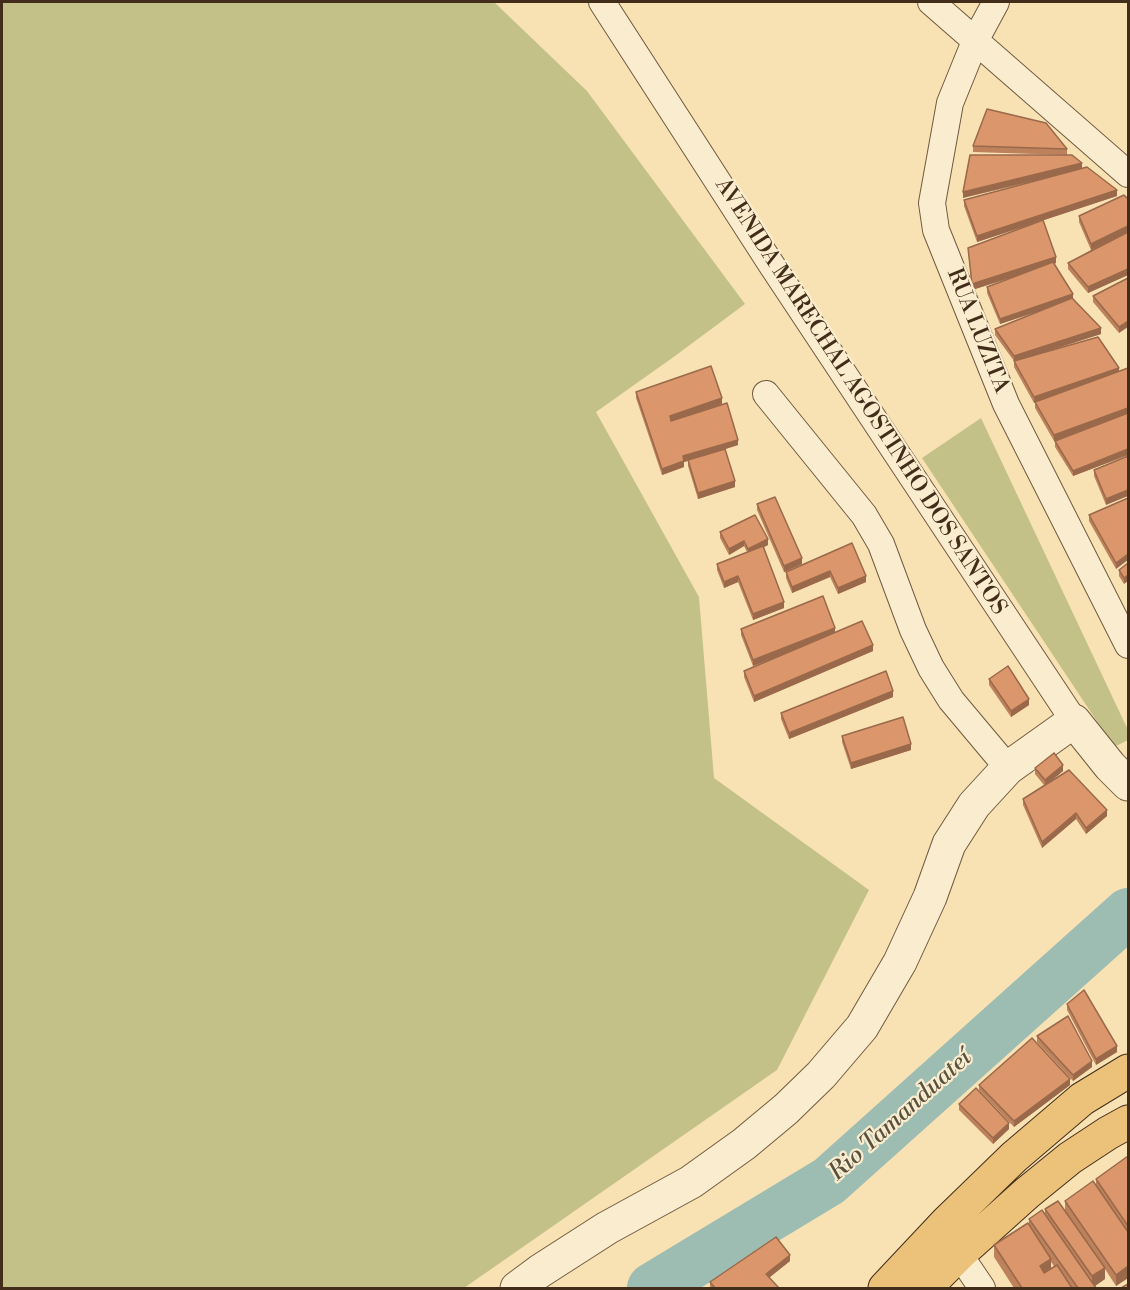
<!DOCTYPE html>
<meta charset="utf-8">
<style>
body{margin:0}
#map{position:relative;width:1130px;height:1290px;overflow:hidden;background:#f8e2b4;font-family:"Libre Bodoni",serif}
canvas{display:block}
.frame{position:absolute;inset:0;border:3px solid #422d1a;pointer-events:none}
</style>
<div id="map">
<canvas width="1130" height="1290"></canvas>
<div class="frame"></div>
</div>
<script>
const g = document.querySelector('canvas').getContext('2d');
g.lineJoin = 'round';
function paint(path, color) {
  g.fillStyle = color;
  g.fill(path, 'evenodd');
}
function shape(rows) {
  const path = new Path2D();
  for (const r of rows) {
    path.moveTo(r[0], r[1]);
    for (let i = 2; i < r.length; i += 2) path.lineTo(r[i], r[i + 1]);
  }
  return path;
}
function trace(path, color, width, dash) {
  g.strokeStyle = color;
  g.lineWidth = width;
  g.lineCap = dash ? 'butt' : 'round';
  g.setLineDash(dash || []);
  g.stroke(path);
}
function label(font, color, halo, rows, align = 'center') {
  g.font = font + ' "Libre Bodoni",serif';
  g.lineWidth = 4.5;
  g.setLineDash([]);
  g.textBaseline = 'middle';
  g.strokeStyle = halo;
  g.fillStyle = color;
  for (const [text, x, y, turn = 0] of rows) {
    g.save();
    g.translate(x, y);
    g.rotate((+turn || 0) * Math.PI / 180);
    g.textAlign = isNaN(turn) ? turn : align;
    if (halo) g.strokeText(text, 0, 0);
    g.fillText(text, 0, 0);
    g.restore();
  }
}
const green = shape([
 [2,2,494,2,587,91,745,304,675,356,596,412,699,597,714,778,869,890,777,1070,464,1288,2,1288],
 [981,418,1128,730,1128,740,1114,747,922,458]
]);
const river = shape([
 [652,1288,829,1181,1128,913]
]);
const minor = shape([
 [602,2,771,264,1074,721],
 [931,2,1128,174],
 [996,2,976,39,950,103,932,203,936,230,1006,404,1128,645],
 [766,394,864,515,881,544,913,630,931,668,951,700,1008,768],
 [959,1254,982,1288]
]);
const tertiary = shape([
 [517,1288,540,1271,607,1228,691,1182,744,1144,786,1109,821,1075,862,1027,900,962,930,897,949,844,974,805,1008,768,1074,721,1110,766,1128,784]
]);
const primary = shape([
 [885,1288,947,1222,1014,1157,1082,1099,1128,1071],
 [925,1288,959,1254,1027,1193,1070,1158,1108,1133,1128,1122]
]);
const wall = shape([
 [973,146,1067,149,1067,155,973,152],
 [1082,168,1117,196,977,242,964,206,964,200,1042,179,963,198],
 [1128,199,1128,275,1088,293,1068,269,1068,263,1091,250,1079,222,1079,216],
 [968,248,1056,263,1054,264,1073,298,1101,334,1047,351,1119,372,1128,368,1128,455,1073,476,1055,447,1055,441,1087,429,1054,441,1035,408,1035,402,1034,403,1014,367,1014,361,995,335,995,329,1047,308,1000,324,987,293,987,287,1019,275,972,290],
 [1128,278,1119,333,1093,302,1093,296],
 [636,392,722,404,691,415,738,445,725,449,735,487,698,499,688,466,688,461,684,462,684,467,662,475,636,398],
 [1128,456,1106,505,1094,476,1094,470],
 [1128,498,1116,569,1089,521,1089,515],
 [757,504,802,564,784,572,757,510],
 [720,532,768,545,764,547,784,608,753,620,738,582,724,588,717,570,717,564,747,552,744,546,729,555,720,538],
 [852,543,866,582,838,594,830,577,792,593,786,578,786,572],
 [1128,563,1124,584,1119,576,1119,570],
 [741,629,835,632,873,651,754,702,744,677,744,671,780,656,753,666,741,635],
 [989,679,1029,705,1011,717,989,685],
 [893,697,789,739,781,719,781,713],
 [842,736,911,750,851,769,842,742],
 [1035,768,1063,771,1050,782,1107,816,1086,834,1076,819,1042,848,1023,805,1023,799,1044,785,1035,774],
 [1067,1004,1117,1052,1096,1065,1067,1010],
 [1037,1036,1092,1067,1073,1081,1037,1042],
 [979,1085,1070,1085,1014,1127,979,1090],
 [959,1104,1009,1129,993,1144,959,1110],
 [1128,1156,1128,1278,1116,1286,1105,1269,1105,1279,1095,1286,1096,1288,1014,1288,994,1257,994,1245,1029,1225,1029,1219,1045,1215,1045,1209,1065,1211,1065,1201,1096,1185,1096,1179],
 [1051,1262,1054,1266,1051,1269],
 [790,1261,769,1278,779,1288,710,1288,710,1282]
]);
const shadedWall = shape([
 [1082,163,1082,169,963,198,963,192],
 [1117,190,1117,196,977,242,977,236],
 [1128,226,1128,232,1091,250,1091,244],
 [1056,257,1056,263,972,290,972,284],
 [1128,269,1128,275,1088,293,1088,287],
 [1073,294,1073,300,1000,324,1000,319],
 [1128,321,1128,327,1119,333,1119,327],
 [1101,328,1101,334,1014,362,1014,356],
 [1119,368,1119,374,1034,403,1034,397],
 [722,398,722,404,670,422,670,416],
 [1128,408,1128,414,1054,441,1054,435],
 [738,440,738,445,684,462,684,467,662,475,662,469,683,456],
 [1128,449,1128,455,1073,476,1073,471],
 [735,481,735,487,698,499,698,493],
 [1128,490,1128,496,1106,505,1106,499],
 [768,539,768,545,748,555,748,549],
 [744,541,744,546,729,555,729,549],
 [1128,554,1128,560,1116,569,1116,563],
 [802,558,802,564,784,572,784,566],
 [830,571,830,577,792,593,792,587],
 [1128,575,1128,581,1124,584,1124,578],
 [738,576,738,582,724,588,724,582],
 [866,576,866,582,838,594,838,588],
 [784,602,784,608,753,620,753,614],
 [835,628,835,634,753,666,753,660],
 [873,645,873,651,754,702,754,696],
 [893,691,893,697,789,739,789,733],
 [1029,699,1029,705,1011,717,1011,711],
 [911,744,911,750,851,769,851,763],
 [1063,765,1063,771,1045,786,1045,780],
 [1107,810,1107,816,1086,834,1086,828],
 [1076,813,1076,819,1042,848,1042,842],
 [1117,1046,1117,1052,1096,1065,1096,1059],
 [1092,1061,1092,1067,1073,1081,1073,1075],
 [1070,1079,1070,1085,1014,1127,1014,1121],
 [1009,1123,1009,1129,993,1144,993,1138],
 [790,1255,790,1261,766,1280,766,1274],
 [1051,1259,1051,1271,1040,1278,1040,1266],
 [1128,1266,1128,1278,1116,1286,1116,1275],
 [1105,1268,1105,1279,1092,1288,1092,1276]
]);
const building = shape([
 [987,109,1046,123,1067,149,973,146,987,109],
 [970,155,1072,155,1082,163,963,192,970,155],
 [1087,167,1117,190,977,236,964,200,1087,167],
 [1124,195,1128,199,1128,226,1091,244,1079,216,1124,195],
 [1043,220,1056,257,972,284,968,248,1043,220],
 [1128,232,1128,269,1088,287,1068,263,1128,232],
 [1053,262,1073,294,1000,319,987,287,1053,262],
 [1128,278,1128,321,1119,327,1093,296,1128,278],
 [1072,298,1101,328,1014,356,995,329,1072,298],
 [1098,337,1119,368,1034,397,1014,361,1098,337],
 [711,366,722,398,670,416,671,421,727,403,738,440,683,456,684,461,662,469,636,392,711,366],
 [1128,368,1128,408,1054,435,1035,402,1128,368],
 [1128,413,1128,449,1073,471,1055,441,1128,413],
 [725,449,735,481,698,493,688,460,725,449],
 [1128,456,1128,490,1106,499,1094,470,1128,456],
 [775,497,802,558,784,566,757,504,775,497],
 [1128,498,1128,554,1116,563,1089,515,1128,498],
 [755,515,768,539,748,549,744,541,729,549,720,532,755,515],
 [852,543,866,576,838,588,830,571,792,587,786,572,852,543],
 [763,546,784,602,753,614,738,576,724,582,717,564,763,546],
 [1128,563,1128,575,1124,578,1119,570,1128,563],
 [823,596,835,628,753,660,741,629,823,596],
 [862,621,873,645,754,696,744,671,862,621],
 [1008,666,1029,699,1011,711,989,679,1008,666],
 [886,671,893,691,789,733,781,713,886,671],
 [903,717,911,744,851,763,842,736,903,717],
 [1054,753,1063,765,1045,780,1035,768,1054,753],
 [1069,770,1107,810,1086,828,1076,813,1042,842,1023,799,1069,770],
 [1084,990,1117,1046,1096,1059,1067,1004,1084,990],
 [1068,1016,1092,1061,1073,1075,1037,1036,1068,1016],
 [1032,1038,1070,1079,1014,1121,979,1085,1032,1038],
 [976,1088,1009,1123,993,1138,959,1104,976,1088],
 [1128,1156,1128,1226,1096,1179,1128,1156],
 [1093,1181,1128,1232,1128,1266,1116,1275,1065,1201,1093,1181],
 [1058,1201,1105,1268,1092,1276,1045,1209,1058,1201],
 [1042,1210,1096,1288,1078,1288,1029,1219,1042,1210],
 [1028,1223,1051,1259,1040,1266,1044,1273,1057,1265,1072,1288,1022,1288,994,1245,1028,1223],
 [776,1237,790,1255,766,1274,779,1288,715,1288,710,1282,776,1237],
 [1128,1284,1128,1288,1121,1288,1128,1284]
]);
const streetNames = [
 ["RUA LUZITA",977,331,68],
 ["AVENIDA MARECHAL AGOSTINHO DOS SANTOS",860,397,57]
];
const waterNames = [
 ["Rio Tamanduateí",901,1116,-42]
];
paint(green, '#c4c188');
trace(river, '#9ebdb2', 50);
trace(minor, '#705a40', 28);
trace(tertiary, '#705a40', 35);
trace(primary, '#422d1a', 35);
trace(minor, '#faecce', 26);
trace(tertiary, '#faecce', 33);
trace(primary, '#ecc17a', 33);
paint(wall, '#bd815c');
paint(shadedWall, '#9a694b');
paint(building, '#dc966b');
trace(building, '#9a694b', 1.5);
label('22px', '#422d1a', '#faecce', streetNames);
label('italic 24px', '#595140', '#faecce', waterNames);
</script>
